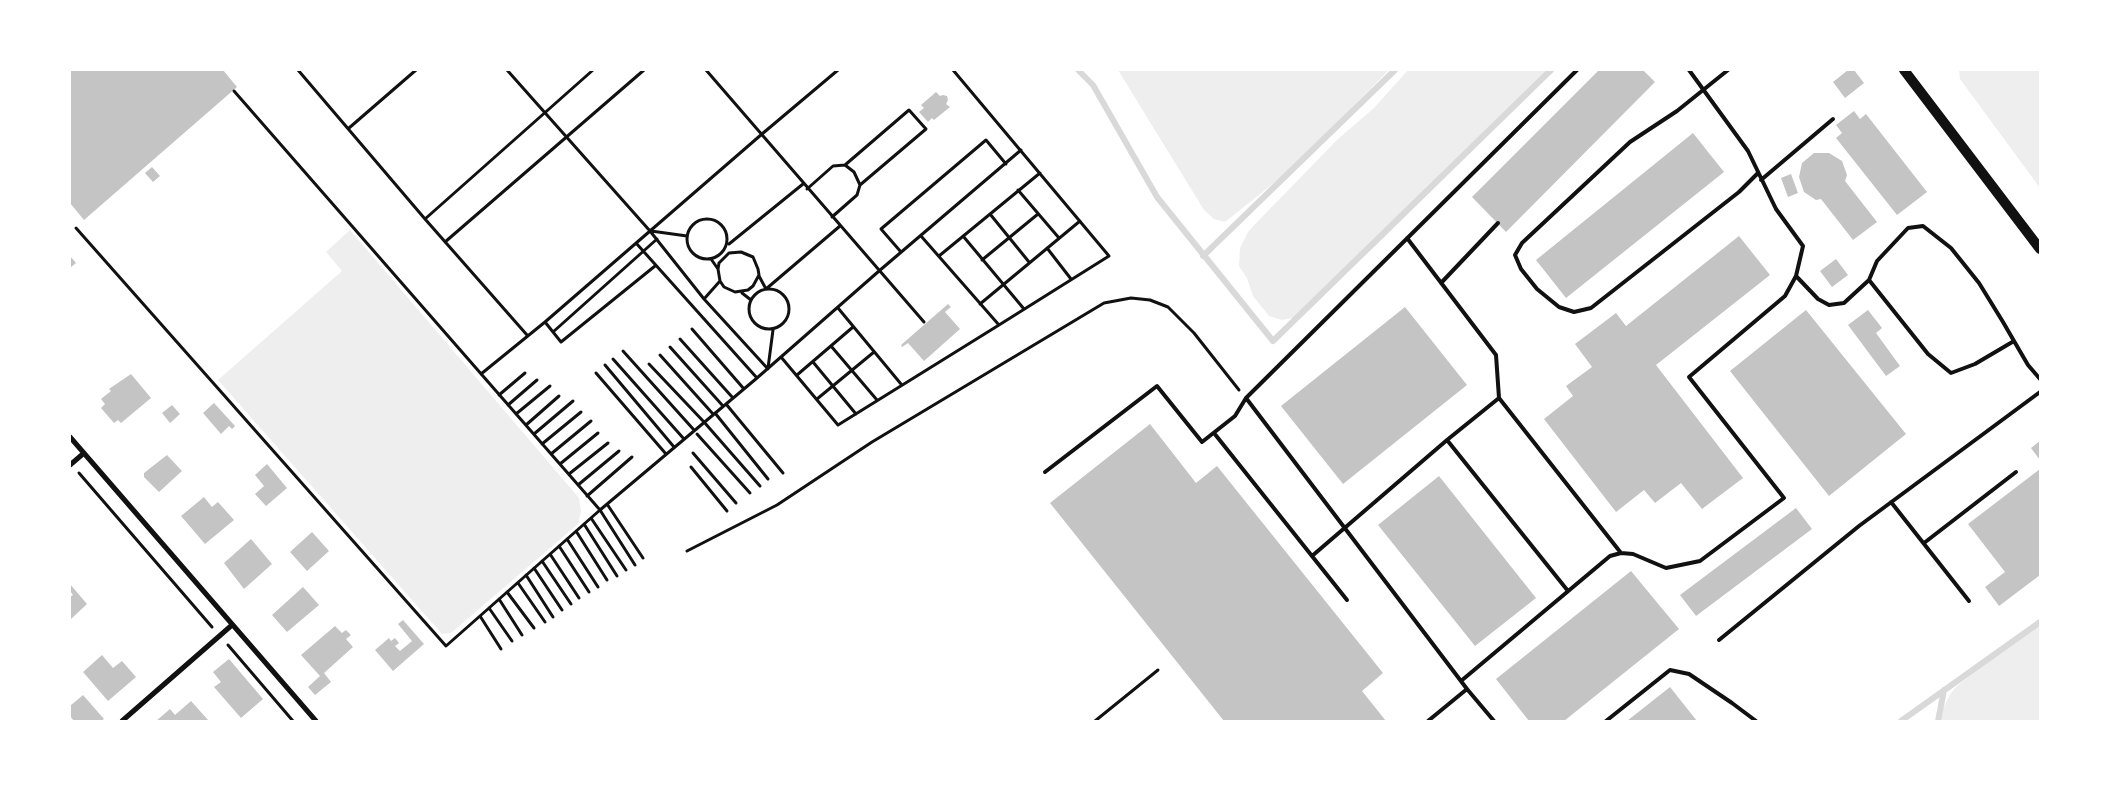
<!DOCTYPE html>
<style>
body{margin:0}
#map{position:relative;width:2110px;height:791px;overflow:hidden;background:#fff;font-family:"Sofia Sans Condensed",sans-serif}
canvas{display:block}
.frame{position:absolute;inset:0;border:71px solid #fff;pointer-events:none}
</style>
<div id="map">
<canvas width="2110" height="791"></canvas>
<div class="frame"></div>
</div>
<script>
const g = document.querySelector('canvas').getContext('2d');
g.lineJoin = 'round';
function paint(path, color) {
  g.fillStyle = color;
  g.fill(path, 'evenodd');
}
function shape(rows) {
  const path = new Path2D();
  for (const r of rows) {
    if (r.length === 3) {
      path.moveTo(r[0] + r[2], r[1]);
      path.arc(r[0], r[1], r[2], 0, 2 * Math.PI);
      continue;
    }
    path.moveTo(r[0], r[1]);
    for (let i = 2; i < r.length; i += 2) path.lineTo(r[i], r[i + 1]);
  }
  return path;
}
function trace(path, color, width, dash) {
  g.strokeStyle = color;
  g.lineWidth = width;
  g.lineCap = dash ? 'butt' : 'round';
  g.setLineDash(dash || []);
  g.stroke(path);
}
const green = shape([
 [1118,70,1389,70,1290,170,1225,222,1214,219,1204,210],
 [1408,70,1554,70,1374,247,1297,317,1282,320,1269,316,1253,296,1247,278,1239,266,1240,248,1248,232,1260,219,1339,138,1374,108],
 [1959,70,2040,70,2040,188,1960,79],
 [350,230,579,498,581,511,578,524,451,633,442,634,218,380,342,271,326,252],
 [2040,624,2040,721,1941,721,1943,708,1951,693,1957,686,1981,667]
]);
const stream = shape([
 [1078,70,1093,85,1157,197,1273,341,1551,70],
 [1203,256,1395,70],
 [1901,721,2040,622],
 [1938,721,1944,690]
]);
const building = shape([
 [70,70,223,70,237,87,84,220,70,203],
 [1599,70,1643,70,1655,82,1506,232,1472,197],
 [1848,70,1854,70,1864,83,1845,98,1833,82],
 [936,92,940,96,943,95,947,96,948,100,946,104,950,107,934,120,932,118,928,122,919,112,924,108,921,105],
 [1854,111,1860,119,1866,114,1927,192,1897,215,1836,138,1842,133,1836,125],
 [1693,133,1724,172,1566,298,1536,260],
 [1814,153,1829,153,1842,161,1847,175,1845,181,1877,222,1853,240,1821,199,1816,200,1804,192,1799,177,1802,163],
 [152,167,160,176,153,182,145,173],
 [1791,174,1798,193,1788,197,1781,178],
 [1739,236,1770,275,1656,365,1743,478,1702,509,1681,483,1655,503,1644,490,1616,512,1544,419,1573,396,1566,386,1592,367,1575,344,1616,313,1626,326],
 [70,256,76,263,70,268],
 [1836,259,1848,275,1832,287,1820,271],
 [948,304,951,307,945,312,960,329,924,361,908,343,902,347,901,345],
 [1405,307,1467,385,1343,484,1281,406],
 [1806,310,1906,434,1829,496,1730,371],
 [1868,310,1882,328,1876,333,1900,366,1886,376,1848,325],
 [131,374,151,398,121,423,118,420,114,423,101,408,105,404,101,399,111,391,109,389],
 [214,403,235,426,232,429,229,426,221,434,203,413],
 [172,405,180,414,170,423,162,413],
 [1150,424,1196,483,1217,466,1383,673,1362,691,1386,721,1224,721,1050,503],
 [2040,441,2040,460,2031,448],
 [167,455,182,471,159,492,144,477,144,473],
 [267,464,287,488,266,506,255,494,264,486,255,475],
 [2040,469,2040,575,1999,606,1985,587,2005,572,1968,524],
 [1439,476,1536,598,1475,646,1378,525],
 [204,497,212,507,218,502,234,520,205,544,181,516],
 [1796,508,1812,529,1696,616,1680,595],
 [312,532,329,551,307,571,290,552],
 [251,539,272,564,244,589,224,563],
 [1631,571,1679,629,1564,721,1529,721,1496,679],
 [70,584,87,604,70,620,70,597,73,595,70,591],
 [303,587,319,605,287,632,272,615],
 [403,620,424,644,393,671,375,650,389,638,391,641,395,638,399,643,395,646,400,651,412,641,398,624],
 [335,626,342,633,346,630,351,635,346,639,353,647,324,673,331,682,315,695,308,687,320,676,301,655],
 [102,655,113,668,122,661,136,677,108,701,83,672],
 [229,659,263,699,241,718,214,687,221,682,213,672],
 [1670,687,1697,721,1627,721],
 [83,695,104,719,101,721,74,721,70,716,70,706],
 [191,701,209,721,156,721,170,709,175,715]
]);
const path = shape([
 [298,70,425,219,527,335],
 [507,70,650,231,704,299,768,369],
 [706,70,924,322],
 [234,91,600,510,757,378,879,271,1021,150],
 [349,128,416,70],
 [845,165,909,110,926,129,860,185],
 [807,189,833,166,845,165,854,172,860,185,857,195,832,217],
 [1018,190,1059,238],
 [990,214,1029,262],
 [707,239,20],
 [425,219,593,70],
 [76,228,446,646,600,510,635,565],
 [651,231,687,236],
 [921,236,999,325,1109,256,953,70],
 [963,236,1024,309],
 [445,242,644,70],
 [636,243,757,378],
 [729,244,803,184],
 [1047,248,1071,279],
 [901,252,881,229,986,140,1006,164],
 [939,256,1040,173],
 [711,259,718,269,720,281,724,287,735,292,748,290,753,286,759,275,758,269,753,257,741,252,729,253,719,263,718,269],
 [982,260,1038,214],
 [759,276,766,289,840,226],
 [769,309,20],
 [742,293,751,300],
 [704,299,720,281],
 [980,304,1080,221],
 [838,308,901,384],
 [545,322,561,342,655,266],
 [692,329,744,389],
 [553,332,657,239],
 [680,339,733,398],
 [831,346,877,400],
 [670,347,723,406],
 [623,351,694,430],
 [660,355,713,414],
 [781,357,838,425,999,325],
 [613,359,684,439],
 [813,362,856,414],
 [649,364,704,422,760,486],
 [605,365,674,447],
 [768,368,773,330],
 [596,373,666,454],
 [481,374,545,322,762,134,838,70],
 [797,375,853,327],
 [499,395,525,373],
 [817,399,874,352],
 [726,404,783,473],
 [508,405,537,380],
 [715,413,768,479],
 [516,414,550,386],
 [526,425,559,396],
 [534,434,573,401],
 [697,434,750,493],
 [542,444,581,412],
 [693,453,736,503],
 [551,454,591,421],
 [560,464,598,433],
 [691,467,727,511],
 [79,473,212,627],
 [569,474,608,443],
 [578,485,619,451],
 [587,496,632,457],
 [607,504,643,558],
 [591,518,626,570],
 [584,524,617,576],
 [576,531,607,580],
 [567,539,598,587],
 [559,546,589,592],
 [687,551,777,505,872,442,1104,303,1131,298,1150,300,1168,307,1194,333,1239,390],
 [550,554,579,598],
 [542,561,571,604],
 [534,568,562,610],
 [526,575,553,617],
 [518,583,545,622],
 [507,592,534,628],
 [499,599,522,635],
 [489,608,512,641],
 [480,616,501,649],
 [228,645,293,721],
 [1095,721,1158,670]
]);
const service = shape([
 [1728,70,1677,111,1630,142,1522,243,1515,255,1521,269,1537,289,1559,307,1574,312,1591,308,1739,192,1758,173],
 [1761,180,1833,119],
 [1407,238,1496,355,1499,398,1621,553],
 [1796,276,1818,299,1829,305,1844,303,1869,280],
 [1441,283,1498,223],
 [2014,341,1975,364,1951,373,1928,354,1869,280,1877,261,1908,228,1923,226,1951,248,1979,283,2003,322,2014,341,2028,365,2040,379],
 [1246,398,1467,689,1428,721],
 [1499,398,1447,440,1568,591],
 [1214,433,1347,600],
 [1045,472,1157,386,1202,442,1235,416,1246,398,1577,70],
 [1891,502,1969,601],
 [1924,543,2016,472],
 [1312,556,1447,440],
 [1719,640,1859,526,2040,392],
 [1461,681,1610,556,1621,553,1633,554,1666,568,1700,561,1784,498,1689,377,1785,296,1796,276,1803,246,1776,209,1748,151,1689,70],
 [1467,689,1494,721],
 [1606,721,1670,670,1689,674,1732,703,1756,721]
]);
const minor = shape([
 [70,437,316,721],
 [70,465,84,453],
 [122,721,232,625]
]);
const secondary = shape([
 [1904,70,2040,249]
]);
paint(green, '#eee');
trace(stream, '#d9d9d9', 6);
paint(building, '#c4c4c4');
trace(path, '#111', 3);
trace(service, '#111', 4);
trace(minor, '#111', 5);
trace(secondary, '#111', 10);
</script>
